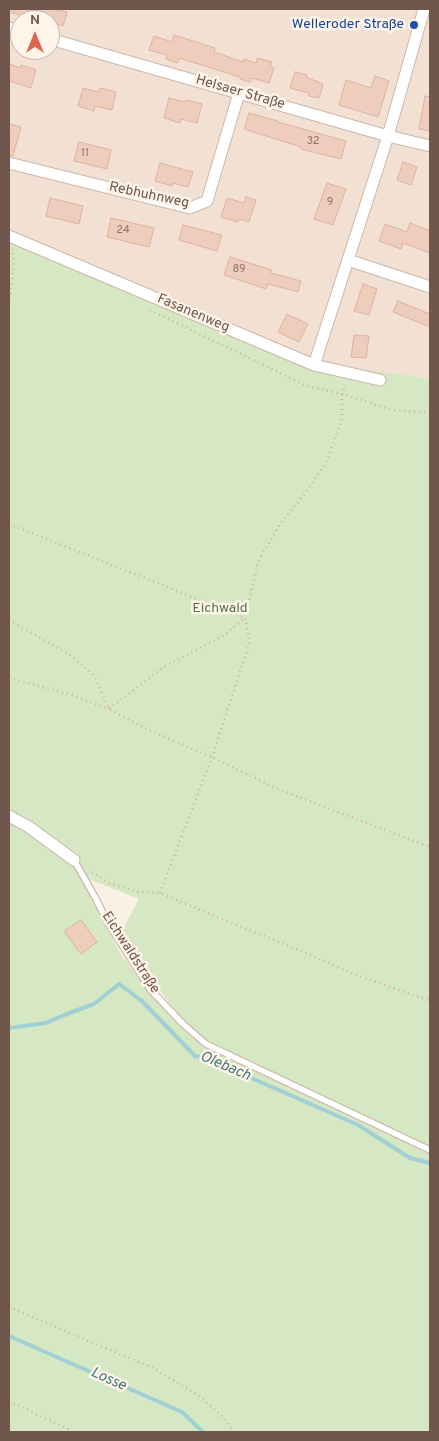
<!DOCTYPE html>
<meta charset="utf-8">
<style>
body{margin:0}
#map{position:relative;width:439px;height:1441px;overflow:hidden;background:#fbf0e4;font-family:Overpass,sans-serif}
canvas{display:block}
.frame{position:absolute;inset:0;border:10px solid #71564b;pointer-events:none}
.north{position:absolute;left:10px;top:10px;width:50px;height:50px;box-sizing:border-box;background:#fef4e9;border:1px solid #c6b5aa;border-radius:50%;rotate:0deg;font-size:14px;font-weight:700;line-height:20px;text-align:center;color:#71564b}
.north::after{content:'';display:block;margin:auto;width:18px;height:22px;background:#dd6450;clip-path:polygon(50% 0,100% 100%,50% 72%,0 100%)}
</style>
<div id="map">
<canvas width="439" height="1441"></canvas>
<div class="frame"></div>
<div class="north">N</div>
</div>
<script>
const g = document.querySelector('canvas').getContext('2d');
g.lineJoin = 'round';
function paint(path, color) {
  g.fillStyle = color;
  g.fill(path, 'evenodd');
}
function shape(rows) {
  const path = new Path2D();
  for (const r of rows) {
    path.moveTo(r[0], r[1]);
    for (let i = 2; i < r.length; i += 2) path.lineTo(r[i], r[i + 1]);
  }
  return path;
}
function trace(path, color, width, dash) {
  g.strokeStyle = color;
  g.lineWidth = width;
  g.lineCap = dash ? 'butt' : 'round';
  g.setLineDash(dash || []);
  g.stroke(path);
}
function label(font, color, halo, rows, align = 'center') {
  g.font = font + ' Overpass,sans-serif';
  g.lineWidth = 5;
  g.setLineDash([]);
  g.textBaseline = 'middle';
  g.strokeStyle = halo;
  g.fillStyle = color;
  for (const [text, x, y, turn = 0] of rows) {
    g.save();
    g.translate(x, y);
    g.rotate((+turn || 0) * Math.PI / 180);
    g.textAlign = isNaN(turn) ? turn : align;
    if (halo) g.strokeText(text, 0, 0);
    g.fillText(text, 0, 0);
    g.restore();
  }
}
const residential = shape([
 [9,9,430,9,430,378,320,364,9,233],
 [20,20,50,20,50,50,20,50]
]);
const green = shape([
 [9,233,320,364,430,378,430,1147,208,1043,183,1020,134,958,122,931,139,899,79,875,120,953,147,990,183,1030,204,1047,370,1123,430,1153,430,1432,9,1432]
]);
const stream = shape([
 [9,1028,46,1023,64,1015,94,1004,119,984,142,1001,195,1056,206,1058,358,1125,410,1158,430,1163],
 [9,1336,182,1412,203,1432]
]);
const building = shape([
 [12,9,54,9,67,12,63,26,50,22,50,20,41,20,12,13,12,9],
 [174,35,215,48,214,52,243,62,244,59,256,63,257,58,272,62,270,67,274,68,269,83,252,78,250,82,240,79,240,77,179,58,177,63,166,59,167,55,149,50,154,36,172,42,174,35],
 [9,64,21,68,21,65,36,70,31,88,9,81,9,64],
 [295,72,307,75,306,77,323,84,319,98,309,96,309,93,290,88,295,72],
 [375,76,389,81,378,117,339,105,346,80,371,88,375,76],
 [83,88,99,92,100,88,116,92,112,110,95,106,94,111,78,106,83,88],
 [425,96,430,97,430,131,419,129,425,96],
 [169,98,185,102,186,100,202,104,197,123,181,119,180,123,164,118,169,98],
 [249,113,278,121,278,122,346,141,341,159,301,149,301,147,244,129,249,113],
 [9,124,21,127,13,156,9,156,9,124],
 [79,142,111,150,107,169,74,161,79,142],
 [403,162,417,167,411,185,397,180,403,162],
 [160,163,193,172,188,187,173,183,172,186,155,181,160,163],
 [327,183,346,189,333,225,314,219,327,183],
 [246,197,256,200,249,222,239,219,238,222,221,217,227,198,244,203,246,197],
 [50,198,83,206,79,224,46,216,50,198],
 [111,218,154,228,149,247,107,237,111,218],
 [410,223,430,231,430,253,403,243,401,249,379,241,385,224,407,232,410,223],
 [183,225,222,235,217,251,179,240,183,225],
 [230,257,272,270,271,273,301,281,298,292,268,284,266,289,224,275,230,257],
 [363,284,377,289,369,315,354,311,363,284],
 [398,301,430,314,430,327,393,312,398,301],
 [287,314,308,324,299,342,278,332,287,314],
 [354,335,369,336,366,358,351,357,354,335],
 [81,920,97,942,81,954,64,931,81,920]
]);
const path = shape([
 [9,304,14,262,12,249],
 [150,310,307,386,342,394,394,410,430,413],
 [9,524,245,618],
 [9,620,70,655,94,675,109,709,147,729,212,757,275,788,430,847],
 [9,678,69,694,109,709,164,667,223,636,245,618],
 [92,872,109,883,138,892,160,893,212,915,304,952,351,973,430,1001],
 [160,893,212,757,250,642,245,618,258,562,280,524,304,495,327,461,342,419,342,394,345,385],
 [9,1307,153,1368,199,1396,220,1414,235,1432],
 [9,1401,74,1432]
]);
const service = shape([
 [74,860,95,897,108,923,150,989,183,1024,206,1044,430,1150]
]);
const minor = shape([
 [9,28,20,31],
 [50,39,388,136,430,146],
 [9,163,190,208,207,201,239,93],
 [9,236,314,365,380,380],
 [348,260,430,287],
 [314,365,388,136,424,9],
 [9,816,29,827,74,860]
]);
const markers = [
 [414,25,5,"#1a4fb4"]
];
const numberNames = [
 ["32",313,142],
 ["11",85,154],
 ["9",330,203],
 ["24",123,231],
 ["89",239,270]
];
const transitNames = [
 ["Welleroder Straße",404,25]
];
const streetNames = [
 ["Helsaer Straße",240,93,16],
 ["Rebhuhnweg",149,196,12],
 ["Fasanenweg",193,314,23],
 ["Eichwaldstraße",130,953,57]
];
const parkNames = [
 ["Eichwald",220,609]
];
const waterNames = [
 ["Olebach",225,1067,23],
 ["Losse",108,1380,24]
];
paint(residential, '#f2e1d3');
paint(green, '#d5e7c3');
trace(stream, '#a1d0d4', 4);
paint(building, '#eecdbd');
trace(building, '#e0b29f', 1);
trace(service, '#cbb7ab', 8);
trace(minor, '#cbb7ab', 13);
trace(path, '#d3b0a0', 2.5, [1, 4]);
trace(service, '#fff', 5.5);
trace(minor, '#fff', 11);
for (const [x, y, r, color] of markers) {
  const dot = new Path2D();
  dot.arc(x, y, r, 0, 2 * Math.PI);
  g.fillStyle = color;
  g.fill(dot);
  trace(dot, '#fef4e9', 2);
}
label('11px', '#907468', null, numberNames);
label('14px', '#164399', '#fef4e9', transitNames, 'right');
label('14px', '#71564b', '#fef4e9', streetNames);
label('14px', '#577644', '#fef4e9', parkNames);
label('italic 15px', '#43777c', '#fef4e9', waterNames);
</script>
